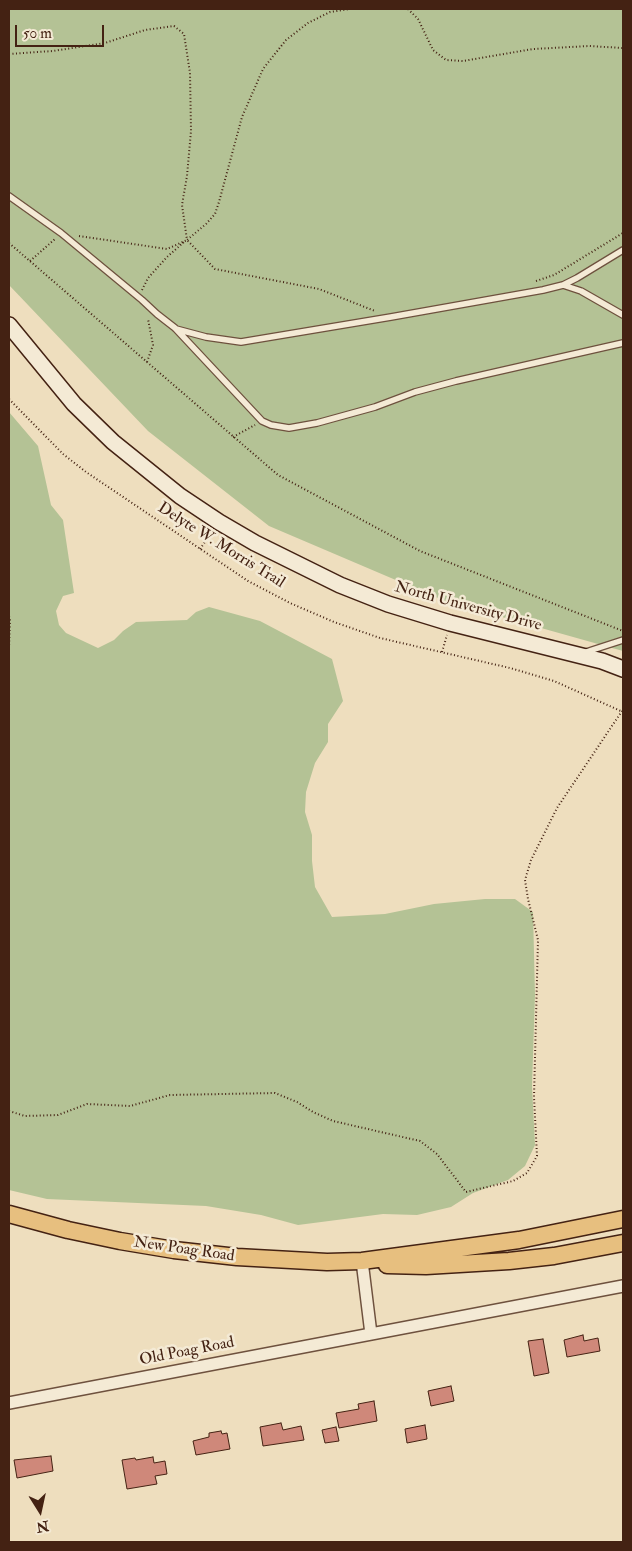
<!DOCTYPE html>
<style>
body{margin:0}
#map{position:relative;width:632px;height:1551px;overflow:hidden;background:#eedebe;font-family:"IM FELL Double Pica",serif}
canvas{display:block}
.frame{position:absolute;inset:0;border:10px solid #442213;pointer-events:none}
.north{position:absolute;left:15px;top:1486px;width:50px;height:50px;-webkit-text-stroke:4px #f4ead5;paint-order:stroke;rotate:170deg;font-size:14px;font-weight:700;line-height:20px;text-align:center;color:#442213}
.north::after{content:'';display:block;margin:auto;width:18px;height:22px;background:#442213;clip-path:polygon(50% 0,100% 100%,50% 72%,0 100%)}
.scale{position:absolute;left:15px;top:25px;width:89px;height:22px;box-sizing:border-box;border:2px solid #442213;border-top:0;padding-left:6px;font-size:15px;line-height:18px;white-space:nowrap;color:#442213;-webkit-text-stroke:4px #f4ead5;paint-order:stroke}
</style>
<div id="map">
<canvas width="632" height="1551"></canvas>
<div class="frame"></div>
<div class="north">N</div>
<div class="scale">50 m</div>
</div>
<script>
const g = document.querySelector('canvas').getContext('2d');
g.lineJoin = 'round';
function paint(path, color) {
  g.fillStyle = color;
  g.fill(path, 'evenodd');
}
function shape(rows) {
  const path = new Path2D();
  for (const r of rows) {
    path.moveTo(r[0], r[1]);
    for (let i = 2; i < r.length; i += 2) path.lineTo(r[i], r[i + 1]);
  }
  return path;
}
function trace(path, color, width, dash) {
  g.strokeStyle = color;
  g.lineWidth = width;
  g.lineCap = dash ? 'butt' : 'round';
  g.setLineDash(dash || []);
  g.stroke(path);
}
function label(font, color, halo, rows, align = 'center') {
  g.font = font + ' "IM FELL Double Pica",serif';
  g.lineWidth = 5;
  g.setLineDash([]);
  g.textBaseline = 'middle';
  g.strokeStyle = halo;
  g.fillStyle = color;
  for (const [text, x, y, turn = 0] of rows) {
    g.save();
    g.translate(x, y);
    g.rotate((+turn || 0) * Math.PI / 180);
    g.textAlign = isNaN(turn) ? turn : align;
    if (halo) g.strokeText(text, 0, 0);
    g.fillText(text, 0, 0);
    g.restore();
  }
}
const green = shape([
 [9,9,623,9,623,651,445,601,269,526,148,431,9,285],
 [9,412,38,446,51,505,63,520,74,593,63,596,56,611,59,625,66,633,98,648,114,640,123,631,136,622,187,620,196,612,209,607,260,621,332,659,343,701,328,724,328,742,315,763,306,792,305,812,312,835,312,861,315,887,332,917,385,914,434,904,485,899,515,899,533,912,535,995,532,1086,535,1145,525,1166,508,1180,473,1193,451,1207,417,1215,383,1214,298,1225,261,1215,206,1206,47,1199,9,1190]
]);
const building = shape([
 [583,1335,584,1341,598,1338,600,1351,567,1357,564,1340,583,1335],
 [543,1339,549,1373,534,1376,528,1341,543,1339],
 [451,1386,454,1401,431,1406,428,1391,451,1386],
 [374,1401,377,1421,339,1428,336,1413,359,1409,358,1404,374,1401],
 [281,1423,283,1430,301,1426,304,1440,263,1446,260,1427,281,1423],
 [425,1425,427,1439,407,1443,405,1429,425,1425],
 [336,1427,339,1441,325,1443,322,1430,336,1427],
 [221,1431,222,1434,227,1433,230,1449,196,1455,193,1441,209,1437,209,1433,221,1431],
 [51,1456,53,1471,17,1478,14,1460,51,1456],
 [153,1457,154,1463,165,1461,167,1474,155,1476,157,1484,127,1489,122,1460,135,1458,136,1460,153,1457]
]);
const path = shape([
 [408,9,418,19,433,50,446,60,463,61,533,49,589,46,623,48],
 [9,54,53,51,105,43,145,30,174,26,184,34,190,73,191,131,187,176,182,205,187,240,206,224,215,214,219,202,242,117,263,69,286,40,308,23,330,12,350,9],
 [79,236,167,249,187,240,215,269,319,289,375,311],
 [9,243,278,475,420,551,623,631],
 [30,261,55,239],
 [536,281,554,275,623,233],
 [142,290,148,278,167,257,184,242],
 [147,362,153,345,148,319],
 [9,399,63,454,86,472,248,581,290,603,334,622,380,638,510,668,554,681,623,712],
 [233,437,255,425],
 [200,549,212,532],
 [9,616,10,620,9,648],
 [442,652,447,635],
 [9,1111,25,1116,58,1115,87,1104,130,1106,170,1095,275,1093,297,1102,313,1112,333,1121,420,1141,437,1154,466,1192,513,1181,527,1173,537,1156,534,1097,538,940,528,899,525,880,531,860,557,808,622,711]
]);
const service = shape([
 [9,196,61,233,142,300,157,314,175,328,262,421,271,425,289,428,317,423,375,407,415,392,456,381,623,343],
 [563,285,581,291,623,315],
 [176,329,206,337,241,342,391,317,543,290,563,285,577,278,623,250],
 [586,652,623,640]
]);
const minor = shape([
 [362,1261,371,1334],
 [9,1403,623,1286]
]);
const secondary = shape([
 [9,325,74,404,113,442,180,496,219,522,255,543,340,585,388,604,450,623,602,661,623,669]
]);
const primary = shape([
 [9,1214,68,1230,120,1241,174,1250,237,1257,327,1262,362,1261,519,1240,623,1219],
 [387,1265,426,1266,509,1261,554,1256,623,1243]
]);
const streetNames = [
 ["Delyte W. Morris Trail",221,546,32],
 ["North University Drive",468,607,15],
 ["New Poag Road",184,1250,8],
 ["Old Poag Road",187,1352,-11]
];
paint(green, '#b4c295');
paint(building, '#cf887a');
trace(building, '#442213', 1);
trace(service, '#6e513e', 8);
trace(minor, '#6e513e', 14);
trace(secondary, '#442213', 18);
trace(primary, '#442213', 19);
trace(path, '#442213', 2, [1, 2.5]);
trace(service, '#f4ead5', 5.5);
trace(minor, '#f4ead5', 11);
trace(secondary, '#f4ead5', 15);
trace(primary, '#e7bf7f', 16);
label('16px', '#442213', '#f4ead5', streetNames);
</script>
